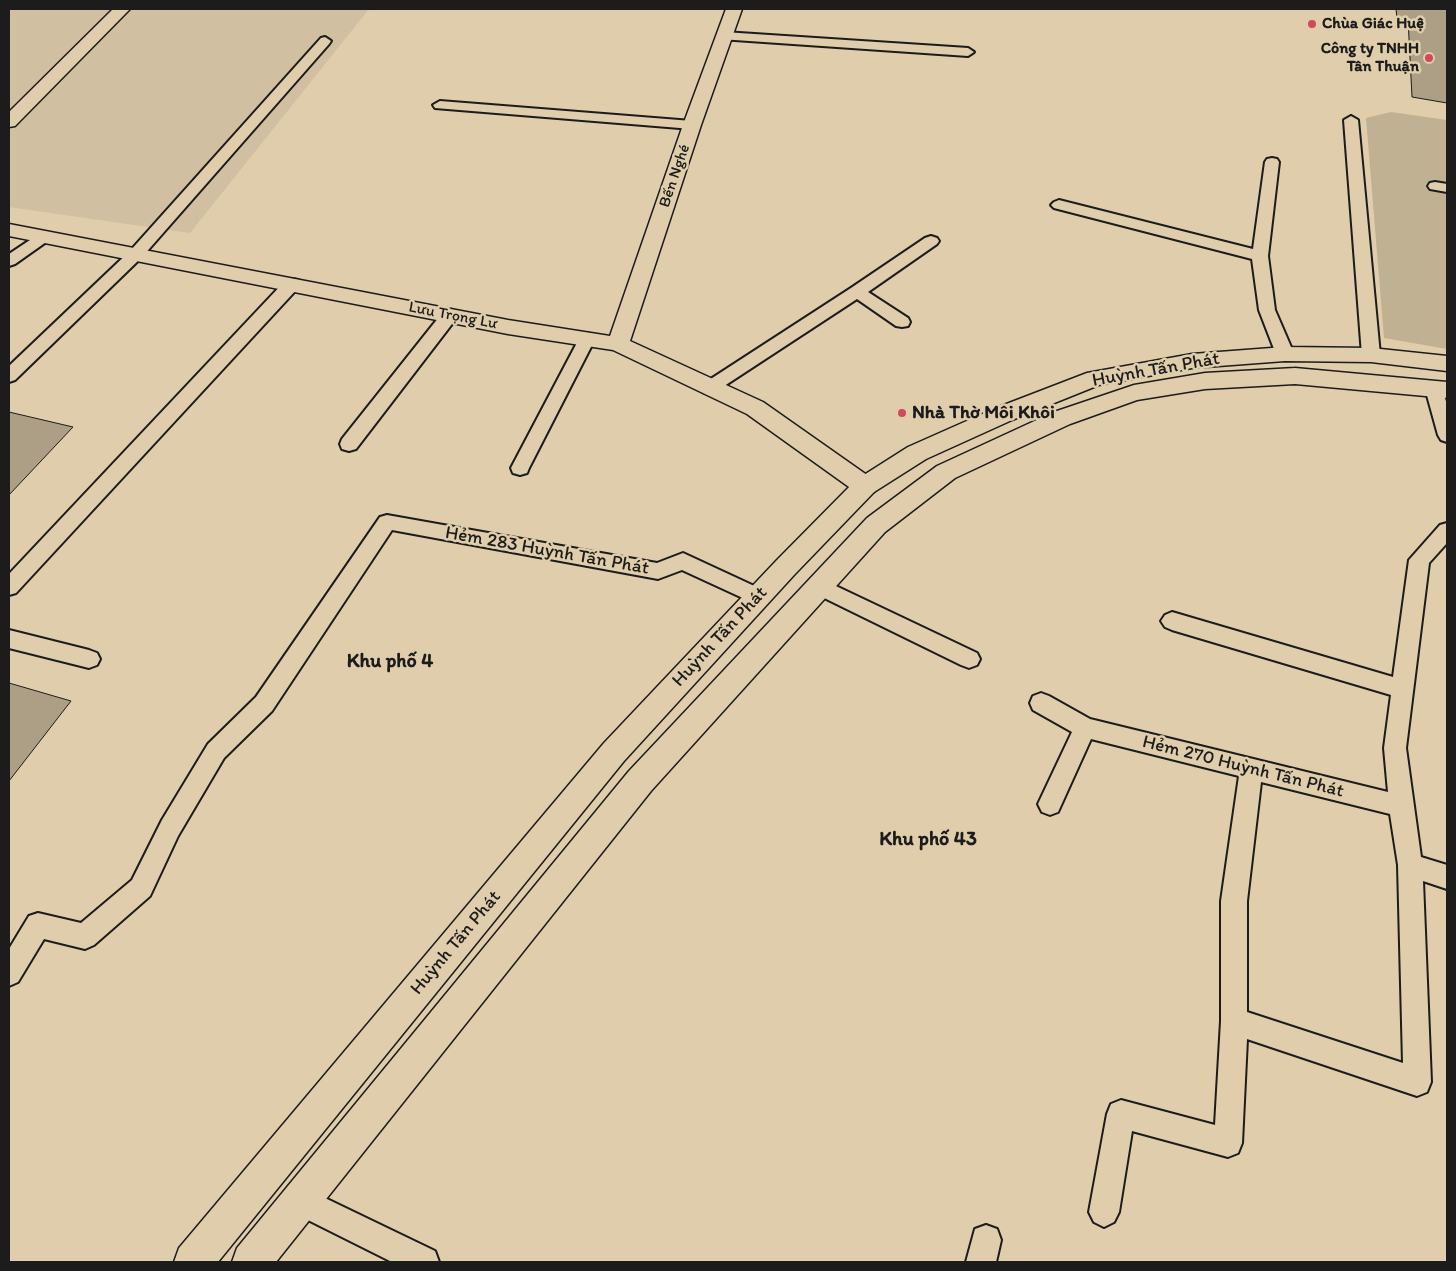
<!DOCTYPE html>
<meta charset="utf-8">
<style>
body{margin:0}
#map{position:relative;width:1456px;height:1271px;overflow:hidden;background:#dfcdab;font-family:Itim,sans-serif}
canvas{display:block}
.frame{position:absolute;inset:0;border:10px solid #1c1c1c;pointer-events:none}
</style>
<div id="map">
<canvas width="1456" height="1271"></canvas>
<div class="frame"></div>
</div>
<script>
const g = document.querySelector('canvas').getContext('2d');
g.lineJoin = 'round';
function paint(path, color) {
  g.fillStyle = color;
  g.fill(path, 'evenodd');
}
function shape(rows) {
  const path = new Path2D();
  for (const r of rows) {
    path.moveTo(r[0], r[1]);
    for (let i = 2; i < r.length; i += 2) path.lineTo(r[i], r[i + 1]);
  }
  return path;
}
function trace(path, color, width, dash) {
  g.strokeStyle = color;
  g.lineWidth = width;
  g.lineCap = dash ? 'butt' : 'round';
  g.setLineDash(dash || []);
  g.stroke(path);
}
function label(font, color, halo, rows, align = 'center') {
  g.font = font + ' Itim,sans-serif';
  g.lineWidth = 5;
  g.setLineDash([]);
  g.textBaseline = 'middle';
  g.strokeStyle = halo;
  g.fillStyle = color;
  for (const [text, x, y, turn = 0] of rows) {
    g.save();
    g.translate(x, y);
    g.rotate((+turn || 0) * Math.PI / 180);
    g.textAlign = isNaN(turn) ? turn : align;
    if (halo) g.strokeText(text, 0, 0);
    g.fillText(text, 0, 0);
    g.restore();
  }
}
const built = shape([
 [9,9,369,9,190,233,9,207]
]);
const green = shape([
 [1391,112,1447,120,1447,349,1384,338,1366,118]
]);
const building = shape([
 [1396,9,1447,9,1447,103,1412,97,1408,19,1397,18,1396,9],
 [9,412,73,427,9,495,9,412],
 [9,683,71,701,9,781,9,683]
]);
const service = shape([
 [724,32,968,48,974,52,968,56,720,39,718,36,724,32],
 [325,37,331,41,329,44,142,257,15,380,9,382,9,366,130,251,321,38,325,37],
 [440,101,692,121,699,125,692,129,435,108,433,105,440,101],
 [1351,116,1358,120,1380,355,1377,359,1371,361,1365,359,1362,355,1344,120,1351,116],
 [1272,158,1277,159,1279,162,1268,256,1275,310,1294,354,1291,358,1285,360,1279,358,1276,354,1259,310,1252,259,1054,208,1051,205,1054,202,1059,200,1253,249,1265,162,1267,159,1272,158],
 [1435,182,1447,184,1447,192,1430,189,1428,186,1430,183,1435,182],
 [44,232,49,234,52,237,49,240,15,264,9,266,9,254,39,234,44,232],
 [931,236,937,238,939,241,937,244,868,292,908,318,910,322,908,326,902,327,896,326,857,299,715,392,709,394,703,392,700,388,703,384,851,288,925,238,931,236],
 [292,279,298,280,300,284,298,288,16,593,9,595,9,574,286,280,292,279],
 [449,311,455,312,457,316,455,320,356,449,349,451,342,449,340,444,342,439,443,312,449,311],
 [587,333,593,335,595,339,529,468,527,473,520,475,513,473,511,468,579,339,581,335,587,333],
 [1434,382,1440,384,1447,404,1447,442,1441,440,1438,435,1425,388,1428,384,1434,382],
 [387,515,657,563,683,553,765,591,768,597,765,603,758,605,682,570,658,579,392,530,272,711,224,758,178,836,150,896,94,945,85,949,44,939,18,982,9,986,9,949,29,916,38,913,81,923,132,880,162,820,208,744,256,697,380,517,387,515],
 [1447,523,1447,543,1429,563,1406,748,1421,857,1447,865,1447,889,1423,881,1431,1082,1427,1092,1417,1096,1247,1039,1242,1143,1238,1153,1228,1157,1132,1131,1119,1212,1114,1222,1104,1227,1094,1222,1089,1212,1107,1114,1111,1104,1121,1100,1215,1125,1221,1021,1221,901,1239,776,1091,739,1058,812,1050,815,1042,812,1038,804,1072,732,1033,710,1030,703,1033,696,1041,693,1049,696,1090,719,1388,792,1384,748,1391,695,1172,630,1165,627,1161,621,1165,615,1172,612,1393,677,1409,560,1440,525,1447,523],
 [1261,782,1390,814,1398,865,1403,1063,1247,1012,1247,901,1261,782],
 [819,578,977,653,980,659,977,665,969,668,961,665,812,592,809,586,812,580,819,578],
 [9,630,89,650,97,653,100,659,97,665,89,668,9,648,9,630],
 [300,1186,435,1251,439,1262,392,1262,290,1211,285,1201,290,1191,300,1186],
 [986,1225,997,1229,1001,1240,996,1262,966,1262,975,1229,986,1225]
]);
const minor = shape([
 [113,9,130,9,15,126,9,127,9,112,113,9]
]);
const tertiary = shape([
 [726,9,742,9,701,125,630,341,763,402,874,480,877,486,874,492,865,495,856,492,747,414,613,350,508,334,9,236,9,224,508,320,610,336,683,125,726,9]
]);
const primary = shape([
 [1285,347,1371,348,1447,356,1447,371,1371,362,1285,361,1192,368,1099,385,1012,420,926,459,874,492,794,575,624,761,218,1262,174,1262,179,1248,604,743,776,561,856,480,908,447,996,408,1087,373,1192,354,1285,347],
 [1295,368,1447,382,1447,398,1295,384,1205,389,1137,400,1070,424,955,478,885,532,651,791,276,1262,232,1262,237,1248,629,771,867,518,937,466,1054,412,1134,385,1205,373,1295,368]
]);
const markers = [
 [1312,24,5,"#d1495b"],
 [1429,58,5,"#d1495b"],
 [902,413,5,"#d1495b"]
];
const farPoinames = [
 ["Chùa Giác Huệ",1322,24],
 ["Công ty TNHH",1419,49,"right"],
 ["Tân Thuận",1419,67,"right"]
];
const farStreetnames = [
 ["Bến Nghé",675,176,-71],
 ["Lưu Trọng Lư",453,316,11]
];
const streetNames = [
 ["Huỳnh Tấn Phát",1156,370,-10],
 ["Hẻm 283 Huỳnh Tấn Phát",547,551,10],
 ["Huỳnh Tấn Phát",720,637,-47],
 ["Hẻm 270 Huỳnh Tấn Phát",1243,767,14],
 ["Huỳnh Tấn Phát",456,943,-50]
];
const poiNames = [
 ["Nhà Thờ Môi Khôi",912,413]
];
const neighbourhoodNames = [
 ["Khu phố 4",390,662],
 ["Khu phố 43",928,840]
];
paint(built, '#d0bfa0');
paint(green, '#c0b193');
paint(building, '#ac9f85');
trace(building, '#1c1c1c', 1);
trace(service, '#1c1c1c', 4);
trace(minor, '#1c1c1c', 3);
trace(tertiary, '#1c1c1c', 3);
trace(primary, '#1c1c1c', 3);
paint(service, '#dfcdab');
paint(minor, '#dfcdab');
paint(tertiary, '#dfcdab');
paint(primary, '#dfcdab');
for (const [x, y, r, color] of markers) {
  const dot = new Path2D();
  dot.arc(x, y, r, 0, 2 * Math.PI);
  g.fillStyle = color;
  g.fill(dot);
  trace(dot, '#dfcdab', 2);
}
label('bold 16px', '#1c1c1c', '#dfcdab', farPoinames, 'left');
label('16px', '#1c1c1c', '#dfcdab', farStreetnames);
label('19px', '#1c1c1c', '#dfcdab', streetNames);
label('bold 19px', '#1c1c1c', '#dfcdab', poiNames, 'left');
label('bold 20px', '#1c1c1c', '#dfcdab', neighbourhoodNames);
</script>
